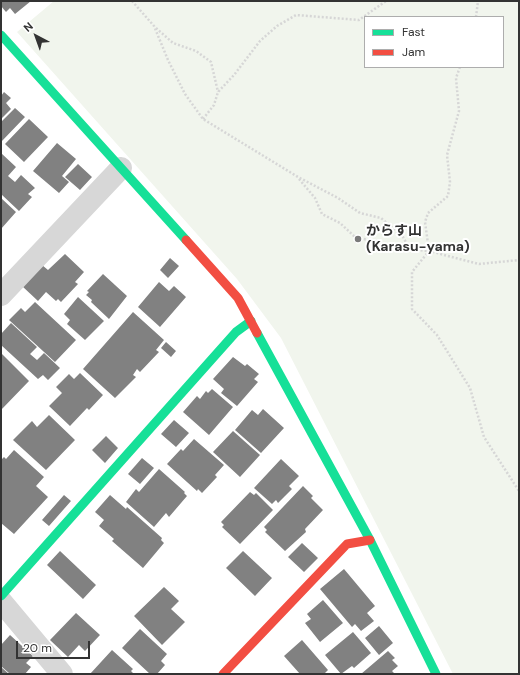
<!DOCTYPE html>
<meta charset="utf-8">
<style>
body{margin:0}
#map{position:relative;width:520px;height:675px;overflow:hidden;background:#fff;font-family:"DM Sans",sans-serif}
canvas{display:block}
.frame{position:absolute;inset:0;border:2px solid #333;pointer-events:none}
.legend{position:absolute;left:364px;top:16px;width:140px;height:52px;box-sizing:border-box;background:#fff;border:1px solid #adadad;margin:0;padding:5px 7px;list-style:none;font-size:12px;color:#333}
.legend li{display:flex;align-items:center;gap:8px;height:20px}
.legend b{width:20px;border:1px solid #adadad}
.north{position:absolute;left:16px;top:16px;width:40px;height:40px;-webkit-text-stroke:3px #fff;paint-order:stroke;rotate:319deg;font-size:11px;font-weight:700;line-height:16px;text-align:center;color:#333}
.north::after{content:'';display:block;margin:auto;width:14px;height:18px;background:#333;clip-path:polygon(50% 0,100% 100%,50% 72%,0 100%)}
.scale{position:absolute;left:16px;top:641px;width:74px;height:18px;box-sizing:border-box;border:2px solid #333;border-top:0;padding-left:5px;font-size:12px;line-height:14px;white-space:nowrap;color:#333;-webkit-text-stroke:3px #fff;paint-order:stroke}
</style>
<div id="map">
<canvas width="520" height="675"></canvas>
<div class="frame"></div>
<ul class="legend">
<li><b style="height:5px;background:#16e098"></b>Fast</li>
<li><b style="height:5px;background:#f24e42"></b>Jam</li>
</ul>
<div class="north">N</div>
<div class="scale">20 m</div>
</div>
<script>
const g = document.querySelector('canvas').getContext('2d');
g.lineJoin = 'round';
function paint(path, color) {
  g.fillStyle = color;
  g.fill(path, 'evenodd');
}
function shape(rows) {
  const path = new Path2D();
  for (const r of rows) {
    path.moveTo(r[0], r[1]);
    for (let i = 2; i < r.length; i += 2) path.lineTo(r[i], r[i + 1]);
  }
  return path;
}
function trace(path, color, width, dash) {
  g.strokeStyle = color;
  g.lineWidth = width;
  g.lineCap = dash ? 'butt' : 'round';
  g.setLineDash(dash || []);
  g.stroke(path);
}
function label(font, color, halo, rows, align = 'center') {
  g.font = font + ' "DM Sans","Noto Sans JP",sans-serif';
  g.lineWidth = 4;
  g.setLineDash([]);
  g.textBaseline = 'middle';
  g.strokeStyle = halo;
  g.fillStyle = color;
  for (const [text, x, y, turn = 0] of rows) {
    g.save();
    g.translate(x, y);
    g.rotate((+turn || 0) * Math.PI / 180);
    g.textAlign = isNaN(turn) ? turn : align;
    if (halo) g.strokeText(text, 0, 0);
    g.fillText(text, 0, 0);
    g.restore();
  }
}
const green = shape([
 [54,1,519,1,519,674,453,674,281,338,237,279,17,32],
 [365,17,503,17,503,67,365,67]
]);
const building = shape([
 [1,1,31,1,15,14,10,8,6,12,1,6],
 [4,92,11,98,6,103,11,109,1,119,1,96],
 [15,108,25,117,1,142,1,122],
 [29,119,48,137,24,162,5,144],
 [57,143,76,159,62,176,69,182,59,193,33,171],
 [1,153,16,167,8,176,15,182,21,175,35,188,28,194,32,197,19,211,1,194],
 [78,164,92,177,80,190,65,177],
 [1,198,16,212,1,229],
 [65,254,84,272,75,282,78,284,61,302,58,299,56,301,46,292,38,301,22,286,42,265,48,270],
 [170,258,179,266,168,278,160,270],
 [103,274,127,296,109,319,91,302,92,300,86,295,89,292,87,291],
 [159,282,169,291,174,286,186,297,160,327,138,307],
 [78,297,104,321,85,340,67,324,70,320,64,314],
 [35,302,76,340,55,362,9,320,21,308,25,312],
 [133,312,164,340,156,350,159,352,140,372,137,369,133,375,136,377,115,398,83,369],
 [11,323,37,347,30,354,37,360,44,353,60,368,48,380,43,375,38,379,1,345,1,334],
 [166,342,176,351,171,357,161,348],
 [1,353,29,381,1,410],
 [233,357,245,366,247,364,259,374,254,379,258,382,237,406,221,393,224,389,213,379],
 [80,373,103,395,89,410,87,408,70,426,49,406,62,393,56,387,69,374,74,379],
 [212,389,233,407,209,435,183,412,197,396,200,399,206,391,208,393],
 [263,409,284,428,261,453,235,430,252,410,258,415],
 [49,415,75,440,46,470,13,440,32,421,37,427],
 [174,420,189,433,176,447,161,434],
 [233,431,260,455,240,477,213,452],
 [106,436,118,448,105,463,92,450],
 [194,439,224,465,215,475,217,477,202,493,198,489,197,491,167,464,181,449,183,451],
 [14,450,44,477,36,486,48,497,14,534,1,523,1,460,4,457,6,459],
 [142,458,154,468,140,484,128,474],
 [281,459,299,476,289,486,292,489,278,503,276,500,272,504,254,488],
 [159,469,185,492,184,493,187,496,169,517,166,513,154,527,126,502,136,489,139,492],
 [303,486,313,496,311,498,323,510,305,529,306,532,285,551,265,532,267,530,264,527],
 [250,492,254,495,256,493,273,510,240,544,222,527,224,525,221,522],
 [64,495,71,501,49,526,42,520],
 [110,495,126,509,127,507,162,538,161,540,164,543,143,568,112,541,114,539,99,526,104,520,95,512],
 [302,543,318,558,304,572,288,557],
 [60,551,96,585,83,599,47,565],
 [243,551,272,578,255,596,226,568],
 [344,569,375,606,367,613,374,621,361,631,355,624,352,627,320,589],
 [164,587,179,601,171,609,185,622,162,645,134,616],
 [323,600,343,623,320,642,305,623,311,619,307,614],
 [76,613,100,635,85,651,79,645,68,657,50,640],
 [379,626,393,643,379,655,365,638],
 [140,629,167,654,161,661,165,665,157,674,150,674,122,648],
 [353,632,371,653,354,668,352,666,341,674,325,655],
 [10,635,33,656,26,663,31,667,25,674,10,674,1,666,1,645],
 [302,640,328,670,324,674,300,674,284,656],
 [112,650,133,669,131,671,134,674,90,674],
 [388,651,395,658,392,660,398,666,392,671,395,674,361,674],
 [1,667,9,674,1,674]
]);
const path = shape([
 [132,1,154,26,168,60,185,94,203,119,298,177,338,198,360,213,381,218,403,237,407,244,417,250,429,251,479,264,519,260],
 [476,17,478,1],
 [156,28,173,43,196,51,211,62,218,92],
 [460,67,456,78,459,111,447,155,450,182,448,196,428,213,425,222,429,251,412,272,412,309,437,335,470,388,484,437,519,491],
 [203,119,214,105,218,92,234,75,260,41,277,26,296,15,359,20,386,1],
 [299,179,315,198,322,214,340,223,355,237,404,248,407,244]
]);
const street = shape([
 [1,295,121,168],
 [1,601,62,674]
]);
const fast = shape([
 [1,35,186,240],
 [257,333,370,540,436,674],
 [1,596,236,332,251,321]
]);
const jam = shape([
 [186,240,238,298,257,333],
 [223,674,347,544,370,540]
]);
const markers = [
 [358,239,4,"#7a7a7a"]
];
const poiNames = [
 ["からす山",366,231],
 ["(Karasu-yama)",366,247]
];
paint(green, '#f1f5ed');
paint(building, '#818181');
trace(path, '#d6d6d6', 2.5, [2, 2]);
trace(street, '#d7d7d7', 22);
trace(fast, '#16e098', 9);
trace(jam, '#f24e42', 9);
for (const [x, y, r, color] of markers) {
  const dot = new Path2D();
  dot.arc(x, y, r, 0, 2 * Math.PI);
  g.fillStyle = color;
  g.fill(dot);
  trace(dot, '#fff', 1.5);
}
label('bold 14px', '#333', '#fff', poiNames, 'left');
</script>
